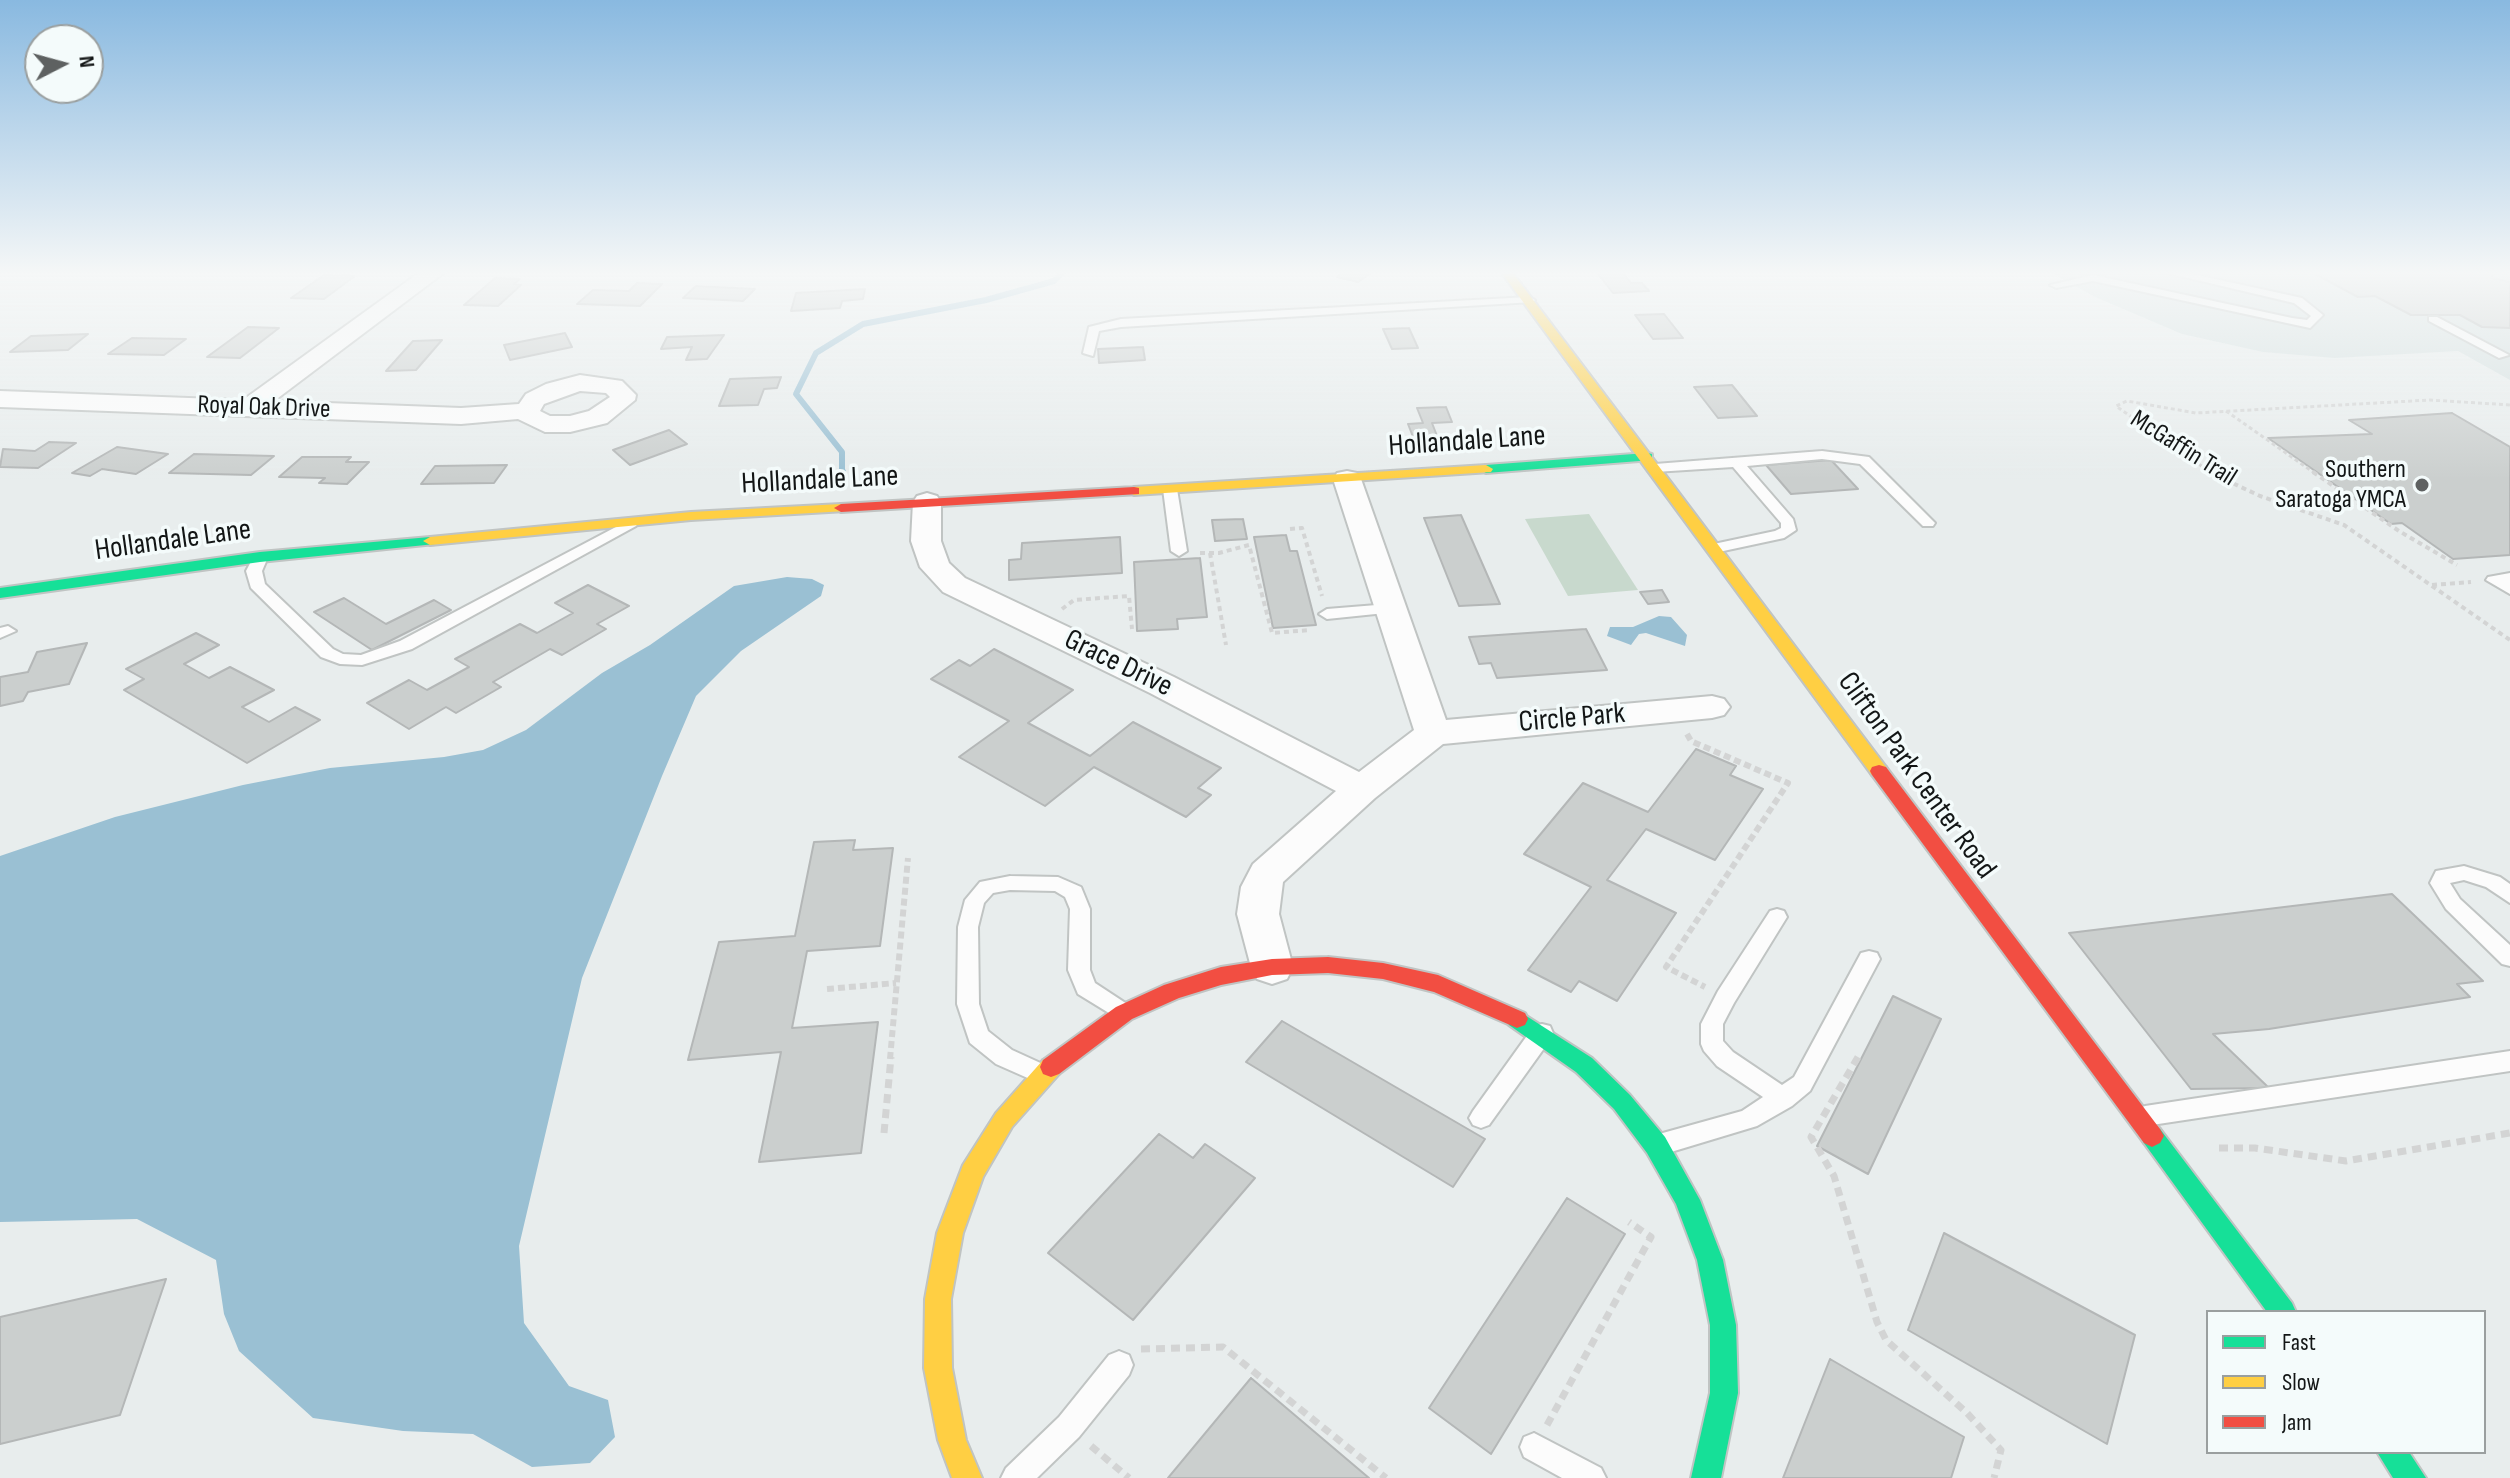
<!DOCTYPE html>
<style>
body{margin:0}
#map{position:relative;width:2510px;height:1478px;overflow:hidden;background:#e8eded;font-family:"Sofia Sans Condensed",sans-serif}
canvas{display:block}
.legend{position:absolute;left:2206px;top:1310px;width:280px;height:144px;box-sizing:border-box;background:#f4fbfb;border:2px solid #9a9f9f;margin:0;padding:10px 14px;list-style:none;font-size:24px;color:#131616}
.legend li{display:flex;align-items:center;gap:16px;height:40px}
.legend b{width:40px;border:2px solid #9a9f9f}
.north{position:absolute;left:24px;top:24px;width:80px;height:80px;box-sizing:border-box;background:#f4fbfb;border:2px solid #9a9f9f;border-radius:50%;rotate:84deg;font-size:22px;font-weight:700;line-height:32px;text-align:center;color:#131616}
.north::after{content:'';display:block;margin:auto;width:28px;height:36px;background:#5e6161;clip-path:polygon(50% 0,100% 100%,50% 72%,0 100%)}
</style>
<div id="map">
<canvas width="2510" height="1478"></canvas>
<ul class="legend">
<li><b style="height:10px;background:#16e098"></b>Fast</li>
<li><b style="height:10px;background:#ffcf43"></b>Slow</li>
<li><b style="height:10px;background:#f24e42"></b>Jam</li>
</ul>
<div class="north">N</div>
</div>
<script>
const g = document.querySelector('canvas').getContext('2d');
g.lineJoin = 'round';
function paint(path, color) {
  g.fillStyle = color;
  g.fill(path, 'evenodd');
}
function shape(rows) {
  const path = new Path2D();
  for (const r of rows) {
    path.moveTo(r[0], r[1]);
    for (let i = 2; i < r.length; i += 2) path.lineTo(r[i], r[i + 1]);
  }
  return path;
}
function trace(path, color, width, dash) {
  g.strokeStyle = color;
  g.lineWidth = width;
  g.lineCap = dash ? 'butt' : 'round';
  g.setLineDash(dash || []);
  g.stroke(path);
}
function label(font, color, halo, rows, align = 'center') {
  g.font = font + ' "Sofia Sans Condensed",sans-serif';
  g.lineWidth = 7;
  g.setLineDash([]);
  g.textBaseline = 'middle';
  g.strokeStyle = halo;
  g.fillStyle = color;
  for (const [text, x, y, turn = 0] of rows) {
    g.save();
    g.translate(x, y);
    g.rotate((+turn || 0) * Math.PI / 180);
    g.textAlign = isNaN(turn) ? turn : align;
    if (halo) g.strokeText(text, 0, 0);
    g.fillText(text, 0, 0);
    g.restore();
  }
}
const built = shape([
 [2050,272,2510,272,2510,380,2458,351,2335,358,2263,352,2182,334,2095,297]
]);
const green = shape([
 [1589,514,1638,590,1568,596,1525,519]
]);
const water = shape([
 [787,577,812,579,824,585,821,596,741,651,696,696,662,776,582,978,519,1246,524,1323,569,1386,608,1400,615,1437,590,1463,532,1467,473,1434,403,1431,313,1418,239,1351,224,1314,216,1260,137,1219,0,1222,0,856,115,817,243,785,330,768,444,757,483,750,526,730,602,673,650,645,734,586],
 [1659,616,1671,617,1687,635,1685,646,1646,633,1639,634,1631,645,1607,636,1610,627,1633,627]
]);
const streamFar1 = shape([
 [842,474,842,452,796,394,816,353,863,324,986,300,1054,281,1063,272]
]);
const stream = shape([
 [839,482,842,472]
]);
const building = shape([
 [1344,272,1373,272,1358,282,1337,277,1344,272],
 [2351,272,2493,273,2492,278,2510,282,2510,328,2482,327,2460,315,2411,315,2375,296,2358,297,2315,274,2351,272],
 [1623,273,1631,283,1642,283,1649,291,1613,293,1598,274,1623,273],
 [324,275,355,276,324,299,291,298,324,275],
 [495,278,520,279,514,284,521,285,498,306,464,305,495,278],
 [637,283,662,284,640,306,577,304,593,290,629,291,637,283],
 [696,286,755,289,743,301,683,298,696,286],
 [865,289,863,299,842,301,840,308,791,311,796,293,865,289],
 [1664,314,1683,338,1653,339,1635,315,1664,314],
 [248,327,279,328,240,358,207,357,248,327],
 [1409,328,1418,348,1392,349,1383,329,1409,328],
 [565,333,572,347,510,360,504,345,565,333],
 [88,334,68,350,10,352,31,336,88,334],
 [724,335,707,359,686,360,692,347,661,349,667,337,724,335],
 [132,338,186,339,164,355,108,354,132,338],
 [442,340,416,370,386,371,413,341,442,340],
 [1143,347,1145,360,1099,363,1098,349,1143,347],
 [781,377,777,388,764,389,758,405,719,406,730,379,781,377],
 [1732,385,1757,416,1718,418,1694,387,1732,385],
 [1446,407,1452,422,1432,423,1439,441,1415,442,1408,424,1423,423,1417,408,1446,407],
 [2452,413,2510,447,2510,555,2453,559,2402,523,2391,524,2268,438,2372,434,2349,420,2452,413],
 [669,430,687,444,630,465,613,450,669,430],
 [49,442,76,443,38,468,0,467,3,449,35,451,49,442],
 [117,447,168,454,136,474,102,469,90,476,72,473,117,447],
 [194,454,274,456,251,475,169,473,194,454],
 [302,457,351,457,346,462,369,462,347,484,319,483,325,478,279,477,302,457],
 [1831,460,1858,489,1791,494,1766,465,1831,460],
 [507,465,494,483,421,484,435,466,507,465],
 [1461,515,1500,604,1459,606,1424,518,1461,515],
 [1243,519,1247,539,1215,541,1212,520,1243,519],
 [1286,535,1290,551,1297,551,1316,625,1273,628,1254,537,1286,535],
 [1120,537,1122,573,1009,580,1009,560,1021,559,1022,543,1120,537],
 [1200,558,1207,617,1177,619,1178,629,1137,631,1134,562,1200,558],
 [588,585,629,606,597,624,606,629,562,655,550,649,493,682,501,687,456,713,446,707,409,729,367,703,409,680,427,690,469,667,455,659,520,624,537,633,573,613,555,603,588,585],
 [1662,590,1669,602,1648,604,1640,592,1662,590],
 [344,598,386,624,434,600,451,610,372,650,314,612,344,598],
 [1586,629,1607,670,1497,678,1491,663,1479,664,1469,637,1586,629],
 [196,633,219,645,184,664,209,678,230,667,274,690,242,707,269,722,295,707,320,720,247,763,124,690,144,679,126,669,196,633],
 [87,643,69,684,28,692,23,701,0,706,0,677,28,672,37,652,87,643],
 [994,649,1073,690,1028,723,1090,756,1133,722,1221,768,1198,788,1211,795,1186,817,1094,767,1045,806,959,757,1009,721,931,679,959,660,970,666,994,649],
 [1696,749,1736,766,1730,775,1763,789,1715,860,1646,829,1607,880,1676,913,1617,1001,1579,981,1571,992,1528,970,1591,887,1524,854,1583,783,1648,812,1696,749],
 [855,840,853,850,893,848,880,946,807,951,792,1028,878,1022,861,1153,759,1162,781,1052,688,1060,719,942,795,936,814,842,855,840],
 [2392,894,2483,981,2457,984,2470,997,2269,1029,2213,1034,2269,1088,2191,1089,2069,933,2392,894],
 [1893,996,1941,1019,1868,1174,1817,1146,1893,996],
 [1282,1021,1485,1139,1453,1187,1246,1062,1282,1021],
 [1159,1134,1193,1158,1205,1144,1255,1178,1133,1320,1048,1253,1159,1134],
 [1567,1198,1625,1234,1491,1454,1429,1408,1567,1198],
 [1944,1233,2135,1335,2107,1444,1908,1330,1944,1233],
 [166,1279,120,1415,0,1444,0,1317,166,1279],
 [1830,1359,1964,1437,1951,1478,1783,1478,1830,1359],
 [1251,1378,1369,1478,1168,1478,1251,1378]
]);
const pathFar3 = shape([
 [2226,411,2316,474],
 [2213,474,2116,406,2127,401,2196,413,2430,400,2510,405]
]);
const pathFar2 = shape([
 [2209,472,2260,496,2344,525,2510,640],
 [2313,472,2399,531,2457,565],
 [1290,529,1302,528,1322,596],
 [1200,553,1219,553,1249,545,1272,633,1310,630],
 [1210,553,1226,645],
 [2432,585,2471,582],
 [1062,609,1074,600,1129,596,1132,629]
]);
const pathFar1 = shape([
 [1687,734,1691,741,1788,783,1666,967,1705,987],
 [827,989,896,983],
 [890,1059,908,858]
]);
const path = shape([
 [1858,1057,1811,1137,1834,1176,1877,1322,1886,1340,1967,1413,2001,1450,1994,1478],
 [884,1133,891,1057],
 [2219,1148,2255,1148,2346,1161,2510,1133],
 [1141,1349,1223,1347,1386,1478],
 [1547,1425,1651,1237,1629,1222],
 [1091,1446,1129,1478]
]);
const lane = shape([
 [2163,272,2183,272,2302,298,2323,315,2310,328,2093,281,2056,288,2050,285,2093,275,2292,318,2307,320,2311,316,2294,303,2163,272],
 [1529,297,1535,300,1533,302,1121,327,1099,331,1093,356,1083,353,1089,327,1121,319,1529,297],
 [2429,317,2437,317,2509,355,2499,358,2429,321,2429,317],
 [1822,451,1869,457,1935,523,1933,526,1923,526,1860,464,1822,459,1747,466,1793,519,1796,530,1784,538,1714,553,1706,548,1709,545,1775,531,1781,528,1781,523,1733,467,1655,472,1648,468,1655,464,1822,451],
 [1170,485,1177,489,1187,551,1179,556,1171,551,1163,489,1170,485],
 [631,519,638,523,636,526,412,649,362,665,340,664,321,657,251,588,246,571,255,554,265,554,268,557,262,571,265,584,333,649,343,654,361,655,400,641,631,519],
 [2510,573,2510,594,2486,580,2488,577,2510,573],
 [1389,604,1397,609,1395,612,1327,619,1319,614,1327,609,1389,604],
 [8,626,16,631,0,638,0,628,8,626],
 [2464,866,2500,877,2510,884,2510,903,2486,887,2464,880,2450,883,2460,899,2510,945,2510,966,2502,964,2446,909,2430,883,2436,871,2464,866],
 [1010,876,1058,877,1081,887,1090,909,1090,970,1095,983,1130,1006,1133,1012,1130,1018,1122,1021,1078,994,1068,970,1070,909,1065,897,1055,891,1010,890,993,893,984,903,978,927,979,1004,988,1031,1012,1050,1047,1066,1051,1073,1047,1080,1039,1083,996,1064,970,1043,957,1004,958,927,965,900,980,882,1010,876],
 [1777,909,1784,911,1787,917,1734,1003,1723,1024,1723,1041,1733,1052,1782,1085,1794,1077,1861,953,1869,951,1877,953,1880,959,1810,1091,1792,1106,1757,1126,1661,1155,1652,1152,1649,1144,1652,1136,1742,1111,1763,1097,1717,1066,1704,1051,1701,1044,1701,1024,1718,991,1770,911,1777,909],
 [1542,1024,1550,1026,1553,1033,1550,1040,1489,1125,1481,1128,1473,1125,1469,1118,1473,1111,1534,1026,1542,1024],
 [2510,1051,2510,1071,2145,1126,2137,1123,2133,1116,2137,1109,2145,1106,2510,1051],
 [1119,1351,1129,1355,1133,1365,1129,1375,1079,1437,1037,1478,1001,1478,1006,1468,1059,1417,1109,1355,1119,1351],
 [1534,1433,1601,1468,1606,1478,1562,1478,1524,1457,1520,1447,1524,1437,1534,1433]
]);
const street = shape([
 [420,272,445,272,274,401,461,408,519,404,526,394,546,384,580,375,622,381,636,395,635,400,607,423,570,432,545,432,518,419,461,424,0,407,0,391,243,400,420,272],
 [580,391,606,393,610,397,589,411,570,416,550,416,540,411,544,404,580,391],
 [1347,471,1357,473,1361,479,1446,720,1712,696,1724,699,1730,707,1724,715,1712,718,1443,744,1375,798,1283,882,1279,914,1293,967,1287,979,1272,984,1257,979,1251,967,1237,914,1241,887,1253,864,1336,791,1150,693,943,592,920,567,911,541,913,502,917,496,927,493,937,496,941,502,941,541,949,563,965,578,1174,677,1359,772,1414,730,1333,479,1337,473,1347,471]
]);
const fast = shape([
 [1647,453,1652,454,1652,460,1486,473,1479,469,1486,465,1647,453],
 [430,537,435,538,435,544,260,562,0,598,0,588,260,552,430,537],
 [1517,1010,1592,1058,1630,1095,1665,1137,1700,1200,1723,1260,1736,1325,1738,1393,1721,1478,1691,1478,1710,1393,1710,1325,1697,1260,1676,1204,1647,1153,1614,1109,1576,1072,1509,1025,1506,1019,1509,1013,1517,1010],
 [2152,1125,2160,1129,2292,1303,2296,1312,2267,1312,2144,1143,2140,1136,2144,1129,2152,1125],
 [2377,1452,2409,1452,2426,1478,2393,1478,2377,1452]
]);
const slow = shape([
 [1501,272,1512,272,1886,767,1888,771,1886,775,1872,775,1501,272],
 [1486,465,1493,469,1491,472,1134,495,1127,491,1134,487,1486,465],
 [841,504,848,508,846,511,691,520,430,545,423,541,430,537,691,512,841,504],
 [1051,1057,1059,1060,1062,1067,1059,1074,1012,1127,983,1177,963,1233,951,1299,952,1368,966,1440,982,1478,952,1478,938,1440,924,1368,925,1299,937,1233,963,1165,996,1113,1043,1060,1051,1057]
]);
const jam = shape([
 [1134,487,1139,488,1139,494,841,512,834,508,841,504,1134,487],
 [1879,765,1886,767,2160,1129,2164,1136,2160,1143,2152,1147,2144,1143,1872,775,1870,771,1872,767,1879,765],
 [1328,957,1383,963,1438,975,1525,1013,1528,1019,1525,1025,1517,1028,1434,992,1383,979,1328,973,1272,975,1221,985,1179,998,1132,1019,1059,1074,1051,1077,1043,1074,1040,1067,1043,1060,1116,1007,1164,985,1221,967,1272,959,1328,957]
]);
const markers = [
 [2422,485,8,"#5e6161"]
];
const farStreetnames = [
 ["Royal Oak Drive",264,408,2],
 ["McGaffin Trail",2183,449,32]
];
const farPoinames = [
 ["Southern",2406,470],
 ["Saratoga YMCA",2406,500]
];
const streetNames = [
 ["Hollandale Lane",1467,442,-4],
 ["Hollandale Lane",820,481,-3],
 ["Hollandale Lane",173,541,-8],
 ["Grace Drive",1118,664,26],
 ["Circle Park",1572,719,-5],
 ["Clifton Park Center Road",1916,776,54]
];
paint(built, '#d4e0e0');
paint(green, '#c8d9cd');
paint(water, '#9ac0d3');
trace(streamFar1, '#9ac0d3', 6);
trace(stream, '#9ac0d3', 8);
paint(building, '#cbcfce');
trace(building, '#b4b7b7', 2);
trace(lane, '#c0c4c3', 4);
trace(street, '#c0c4c3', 4);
trace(fast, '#c0c4c3', 4);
trace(slow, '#c0c4c3', 4);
trace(jam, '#c0c4c3', 4);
trace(pathFar3, '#d3d4d4', 3, [4, 3]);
trace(pathFar2, '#d3d4d4', 4, [5, 4]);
trace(pathFar1, '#d3d4d4', 6, [7, 4]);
trace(path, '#d3d4d4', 7, [9, 6]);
paint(lane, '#fcfcfc');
paint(street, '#fcfcfc');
paint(fast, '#16e098');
paint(slow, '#ffcf43');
paint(jam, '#f24e42');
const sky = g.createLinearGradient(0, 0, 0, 479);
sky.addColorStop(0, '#89b9e0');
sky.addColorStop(0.57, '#f5f7f7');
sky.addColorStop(1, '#f5f7f700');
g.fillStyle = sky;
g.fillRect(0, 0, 2510, 479);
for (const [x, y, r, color] of markers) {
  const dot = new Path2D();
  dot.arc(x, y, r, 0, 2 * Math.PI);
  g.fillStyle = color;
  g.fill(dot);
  trace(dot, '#f4fbfb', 3);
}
label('26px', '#131616', '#f4fbfb', farStreetnames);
label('26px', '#131616', '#f4fbfb', farPoinames, 'right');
label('30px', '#131616', '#f4fbfb', streetNames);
</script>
